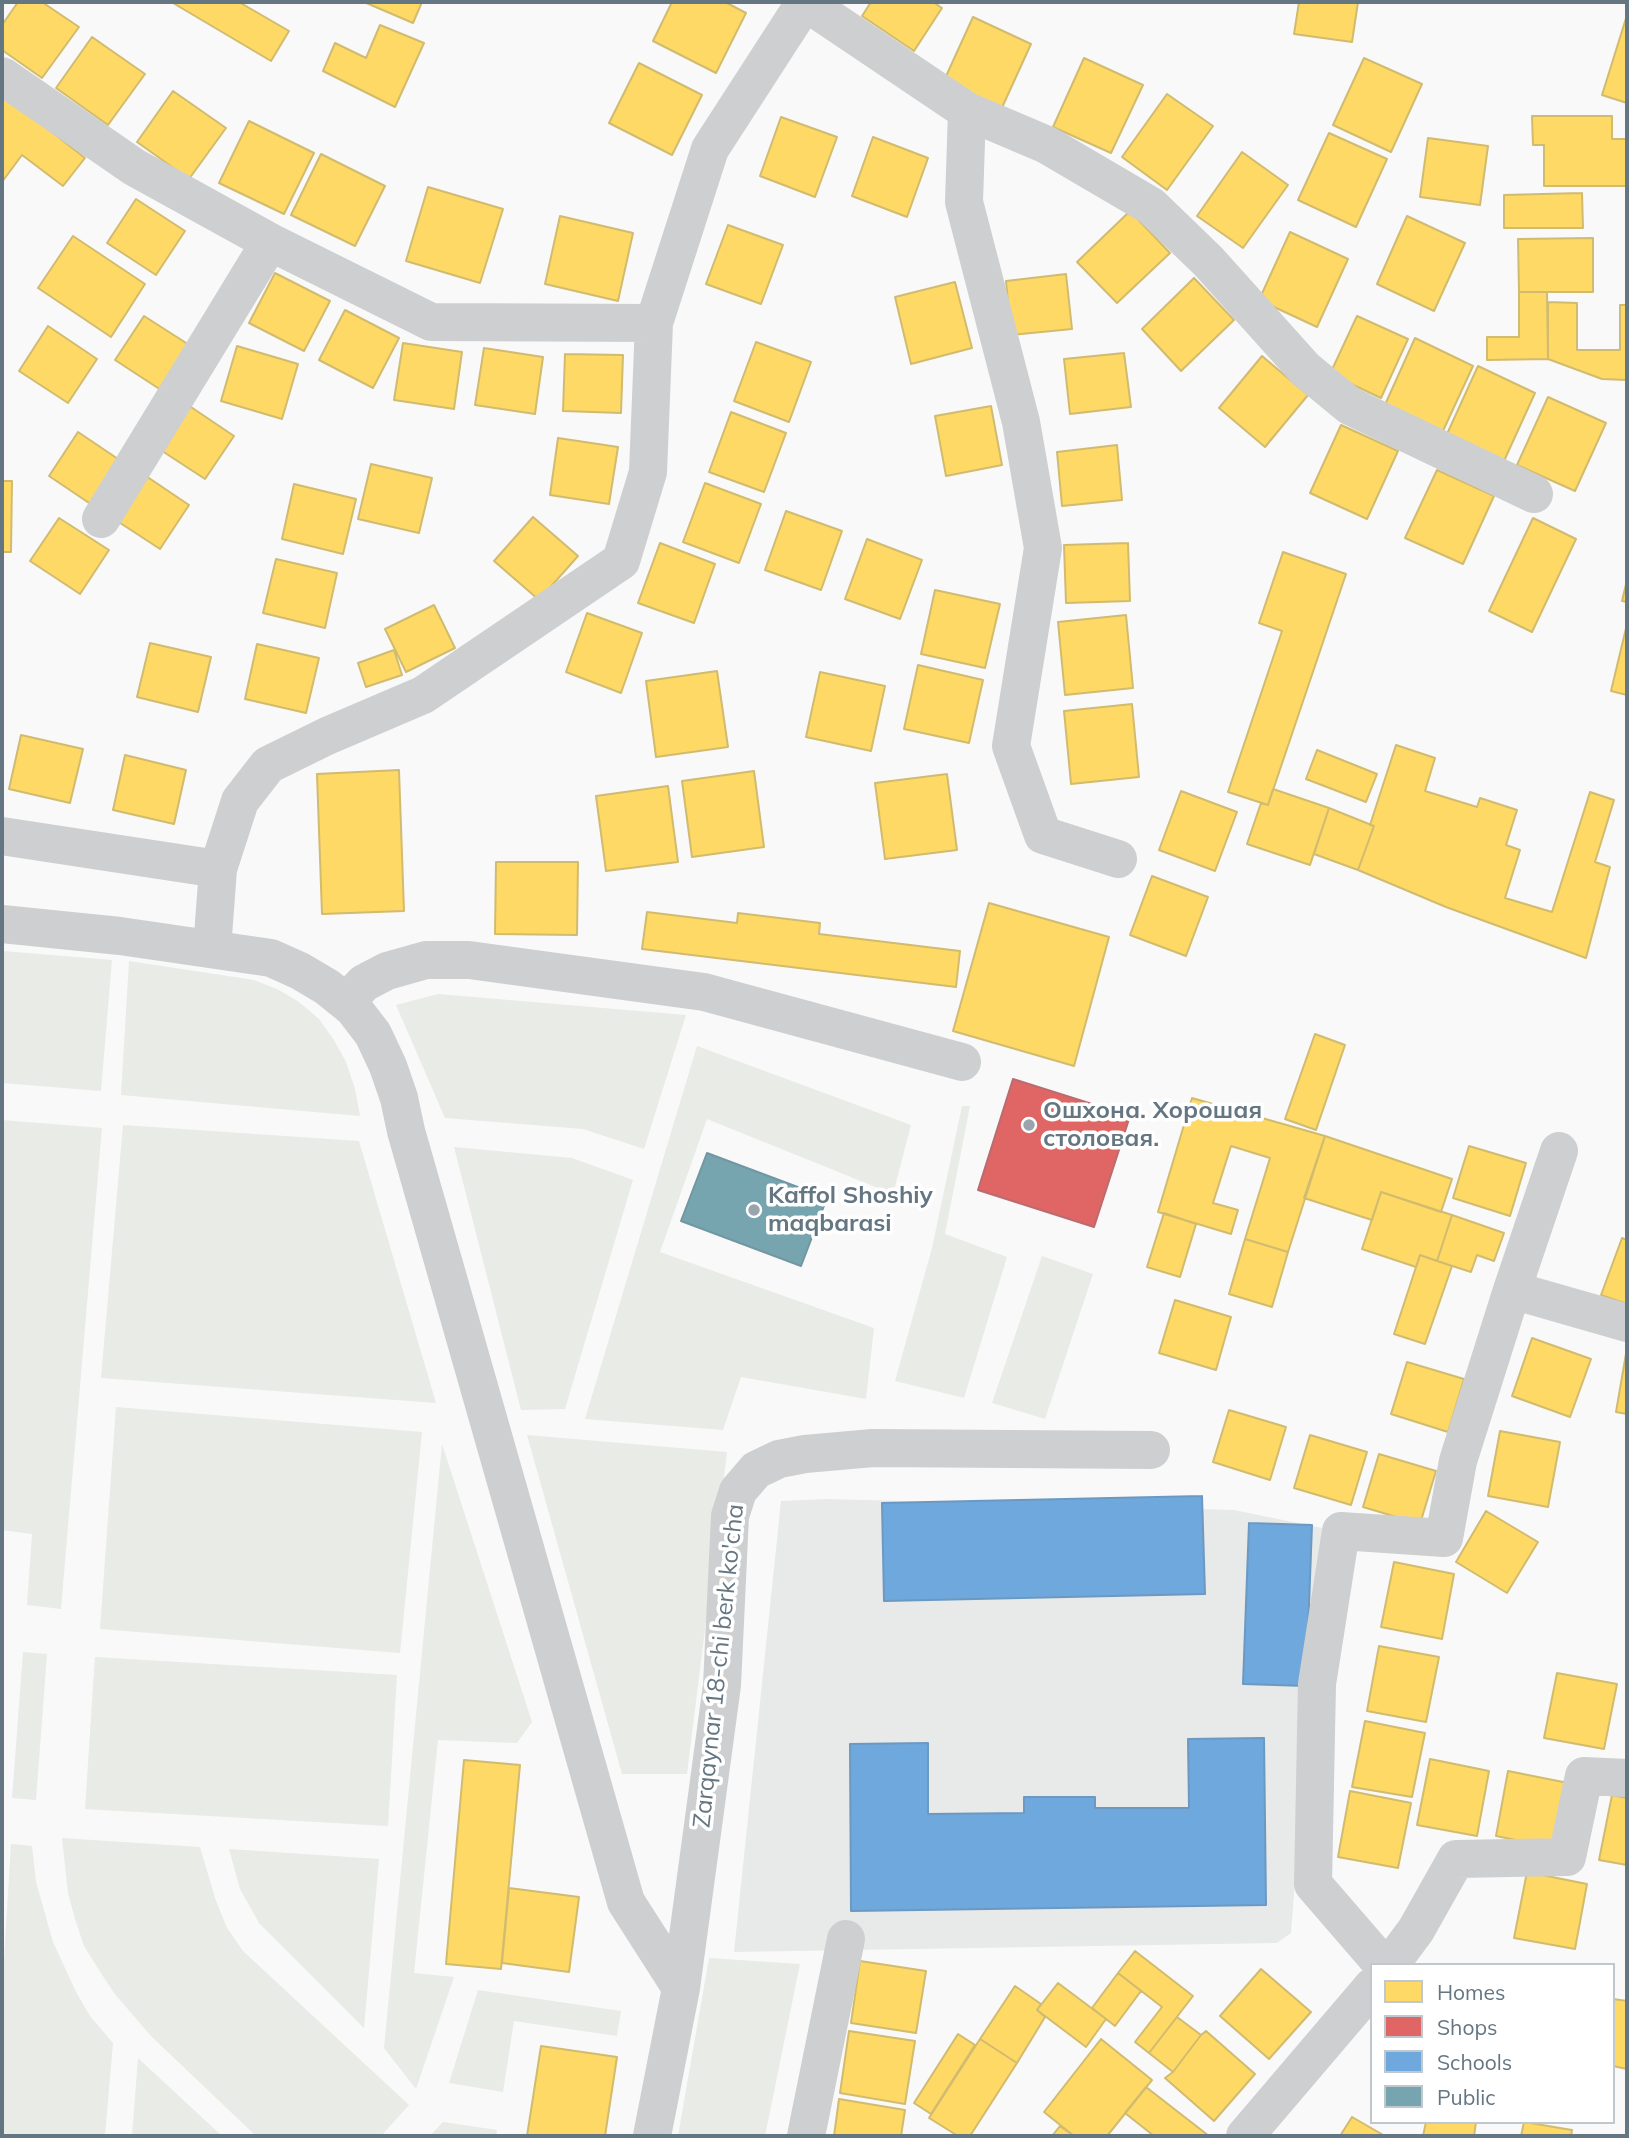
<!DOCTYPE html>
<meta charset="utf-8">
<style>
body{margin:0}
#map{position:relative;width:1629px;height:2138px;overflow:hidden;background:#f9f9f9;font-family:Mulish,sans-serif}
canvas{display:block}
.frame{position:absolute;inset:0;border:4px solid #657683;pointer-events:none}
.legend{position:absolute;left:1370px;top:1963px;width:245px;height:161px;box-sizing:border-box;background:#fff;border:2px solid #c1c8cd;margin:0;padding:9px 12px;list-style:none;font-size:21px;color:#657683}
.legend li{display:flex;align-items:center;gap:14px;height:35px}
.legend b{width:35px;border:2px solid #c1c8cd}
</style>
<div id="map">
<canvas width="1629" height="2138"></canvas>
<div class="frame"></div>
<ul class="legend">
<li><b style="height:19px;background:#ffd966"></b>Homes</li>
<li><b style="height:19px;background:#e06666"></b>Shops</li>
<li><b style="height:19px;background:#6fa8dc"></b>Schools</li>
<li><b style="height:19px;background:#76a5af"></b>Public</li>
</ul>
</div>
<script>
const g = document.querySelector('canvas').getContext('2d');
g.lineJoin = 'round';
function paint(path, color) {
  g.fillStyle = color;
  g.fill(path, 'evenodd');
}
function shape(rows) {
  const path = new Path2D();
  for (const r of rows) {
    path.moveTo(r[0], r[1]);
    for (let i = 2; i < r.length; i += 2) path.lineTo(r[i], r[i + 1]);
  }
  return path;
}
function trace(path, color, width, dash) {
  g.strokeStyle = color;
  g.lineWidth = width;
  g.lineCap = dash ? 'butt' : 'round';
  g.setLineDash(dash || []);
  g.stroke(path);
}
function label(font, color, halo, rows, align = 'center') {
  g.font = font + ' Mulish,sans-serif';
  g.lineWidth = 7;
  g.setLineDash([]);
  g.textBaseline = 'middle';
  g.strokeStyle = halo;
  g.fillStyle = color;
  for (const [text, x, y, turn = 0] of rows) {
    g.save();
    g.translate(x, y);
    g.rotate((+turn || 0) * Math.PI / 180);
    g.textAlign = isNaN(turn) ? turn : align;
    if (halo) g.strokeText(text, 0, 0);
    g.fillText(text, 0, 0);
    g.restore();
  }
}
const built = shape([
 [827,1499,1234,1510,1322,1528,1291,1933,1277,1943,734,1952,781,1501]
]);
const green = shape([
 [3,951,112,960,101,1091,2,1083],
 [129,961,254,980,279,990,299,1002,319,1019,334,1040,346,1062,355,1089,360,1116,121,1095],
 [438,994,686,1015,644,1149,583,1129,445,1118,396,1005],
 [697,1046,911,1125,893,1194,707,1119,660,1252,874,1328,866,1399,741,1377,723,1430,585,1419],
 [962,1106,970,1106,945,1234,1007,1257,964,1398,895,1381,932,1248],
 [2,1120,102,1128,61,1609,27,1605,32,1534,2,1530],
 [123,1125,359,1141,436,1403,101,1378],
 [454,1147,572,1158,633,1180,565,1409,521,1410],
 [1042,1256,1093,1274,1045,1419,992,1403],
 [116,1407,422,1432,400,1653,100,1629],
 [527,1435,727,1452,687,1774,622,1774],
 [442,1444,532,1722,517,1743,438,1740,414,1973,454,1977,416,2089,384,2048],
 [23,1652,47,1654,36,1800,12,1798],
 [95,1657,397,1675,388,1826,85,1809],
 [62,1838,200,1847,215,1898,227,1928,243,1951,409,2105,381,2136,256,2136,151,2036,114,1993,99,1970,84,1946,75,1919,68,1893],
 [11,1844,32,1846,36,1882,53,1942,76,1992,90,2016,113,2043,105,2136,2,2136,2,1992],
 [229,1849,379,1859,364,2028,259,1923,240,1889],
 [709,1958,800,1964,765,2136,678,2136],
 [478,1990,621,2011,617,2036,514,2021,503,2092,449,2083],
 [138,2058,222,2136,132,2136],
 [443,2122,497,2130,496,2136,430,2136]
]);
const homes = shape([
 [18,2,42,2,79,27,42,78,2,50,2,25,18,2],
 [174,2,239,2,289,31,271,61,173,3,174,2],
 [364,2,422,2,413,23,364,2],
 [672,2,725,2,746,13,716,73,653,41,672,2],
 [871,2,933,2,942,8,914,51,862,16,871,2],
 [1299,2,1358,2,1352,42,1294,34,1299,2],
 [1627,15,1627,103,1602,95,1627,15],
 [973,17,1031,44,1000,112,942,85,973,17],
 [380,25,424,43,395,107,323,71,335,43,366,58,380,25],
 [92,37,145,74,108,125,56,88,92,37],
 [1084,58,1143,85,1111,153,1053,127,1084,58],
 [1364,58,1422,84,1391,152,1333,125,1364,58],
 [639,63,702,95,672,155,609,123,639,63],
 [173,91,226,128,189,179,137,142,173,91],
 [3,94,85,158,63,186,22,155,2,182,3,94],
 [1167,94,1213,126,1167,190,1122,157,1167,94],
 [1532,116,1612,116,1612,139,1627,139,1627,186,1544,186,1544,145,1533,145,1532,116],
 [781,117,837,137,815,197,760,176,781,117],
 [249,121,314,153,284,214,219,183,249,121],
 [1329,133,1387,159,1356,227,1298,200,1329,133],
 [873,137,928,158,907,217,852,196,873,137],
 [1428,138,1488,146,1480,205,1420,197,1428,138],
 [1242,152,1288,185,1243,248,1197,216,1242,152],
 [321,154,385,186,355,246,291,215,321,154],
 [428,187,503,209,480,283,406,261,428,187],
 [1582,193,1583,228,1504,228,1504,195,1582,193],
 [136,199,185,231,156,275,107,243,136,199],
 [1130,211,1170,253,1117,303,1077,262,1130,211],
 [560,216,633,233,618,301,545,284,560,216],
 [1407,216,1465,243,1434,311,1377,284,1407,216],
 [728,225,783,245,761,304,706,284,728,225],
 [1290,232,1348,259,1317,327,1259,300,1290,232],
 [73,236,145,284,111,337,38,288,73,236],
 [1593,238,1593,292,1519,292,1518,239,1593,238],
 [275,273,330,301,304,351,249,323,275,273],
 [1066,274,1072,329,1011,335,1006,281,1066,274],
 [1194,278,1234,320,1181,371,1142,329,1194,278],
 [955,282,972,348,911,364,895,297,955,282],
 [1519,292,1547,292,1548,359,1487,360,1487,337,1519,337,1519,292],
 [1548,302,1577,303,1577,350,1620,350,1620,305,1627,305,1627,380,1602,379,1548,359,1548,302],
 [345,310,399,338,373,388,319,360,345,310],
 [144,316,194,348,164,392,115,360,144,316],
 [1357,316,1408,339,1381,398,1330,374,1357,316],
 [48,326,97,359,68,403,19,371,48,326],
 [1415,338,1473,366,1442,433,1384,407,1415,338],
 [756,342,811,362,789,422,734,401,756,342],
 [403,343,462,352,454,409,394,400,403,343],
 [237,346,298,364,282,419,221,401,237,346],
 [484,348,543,357,535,414,475,405,484,348],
 [1124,353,1131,407,1070,414,1064,359,1124,353],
 [565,354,623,355,621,413,563,411,565,354],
 [1262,356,1308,395,1265,447,1219,408,1262,356],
 [1478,366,1535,393,1504,461,1447,434,1478,366],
 [1548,397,1606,423,1575,491,1517,465,1548,397],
 [185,403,234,436,205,479,156,447,185,403],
 [991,406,1002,465,946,476,935,416,991,406],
 [731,412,786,433,764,492,709,472,731,412],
 [1341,425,1398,451,1367,519,1310,493,1341,425],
 [78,432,127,465,98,509,49,476,78,432],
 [558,438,618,447,609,504,550,495,558,438],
 [1117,445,1122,500,1062,506,1057,452,1117,445],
 [371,464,432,478,419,533,358,519,371,464],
 [1437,470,1494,496,1463,564,1405,538,1437,470],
 [140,472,189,505,160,549,111,517,140,472],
 [2,481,12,481,11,552,2,552,2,481],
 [705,483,761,504,739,563,683,542,705,483],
 [294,484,356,499,343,554,282,539,294,484],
 [786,511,842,531,821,590,765,570,786,511],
 [533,517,578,556,539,600,494,561,533,517],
 [59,518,109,550,80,594,30,561,59,518],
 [1533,518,1576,539,1532,632,1489,611,1533,518],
 [867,539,922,560,900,619,845,599,867,539],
 [660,543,715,564,694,623,638,603,660,543],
 [1128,543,1130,601,1066,603,1064,545,1128,543],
 [1283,552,1346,574,1268,805,1228,792,1282,631,1259,623,1283,552],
 [276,559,337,573,325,628,263,613,276,559],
 [1627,580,1627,602,1622,601,1627,580],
 [935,590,1000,604,985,668,921,654,935,590],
 [434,605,455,648,406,672,385,629,434,605],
 [587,613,642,633,621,693,566,672,587,613],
 [1126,615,1133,688,1065,695,1058,622,1126,615],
 [1627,624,1627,695,1611,691,1627,624],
 [150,643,211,657,198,712,137,697,150,643],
 [257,644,319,658,306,713,245,699,257,644],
 [394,650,402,675,366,687,358,663,394,650],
 [918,665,983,680,969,743,904,729,918,665],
 [717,671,728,747,656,757,646,681,717,671],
 [820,672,885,686,871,751,806,737,820,672],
 [1132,704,1139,777,1071,784,1064,711,1132,704],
 [21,735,83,749,70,803,9,789,21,735],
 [1396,745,1435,758,1425,791,1477,807,1480,798,1517,810,1506,845,1520,850,1505,898,1552,912,1590,792,1614,800,1595,862,1610,867,1586,958,1446,907,1358,870,1374,826,1370,825,1396,745],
 [1317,750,1377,774,1366,802,1306,779,1317,750],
 [125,755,186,770,174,824,113,810,125,755],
 [399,770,404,911,322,914,317,774,399,770],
 [754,771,764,847,692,857,682,781,754,771],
 [947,774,957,850,885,859,875,783,947,774],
 [668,786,678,862,606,871,596,796,668,786],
 [1273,789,1329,808,1310,865,1247,844,1261,803,1268,805,1273,789],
 [1181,791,1237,812,1215,871,1159,850,1181,791],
 [1329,808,1374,826,1358,870,1314,854,1329,808],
 [496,862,578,862,577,935,495,934,496,862],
 [1152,876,1208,897,1186,956,1130,935,1152,876],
 [989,903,1109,937,1074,1066,953,1031,989,903],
 [647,912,737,923,738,913,820,923,819,934,960,951,956,987,642,949,647,912],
 [1315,1034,1345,1045,1316,1130,1285,1119,1315,1034],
 [1192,1098,1325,1136,1288,1252,1245,1239,1270,1158,1231,1146,1213,1203,1238,1210,1231,1234,1158,1212,1192,1098],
 [1325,1136,1452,1179,1441,1212,1381,1192,1372,1220,1304,1198,1325,1136],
 [1469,1146,1526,1163,1510,1216,1453,1198,1469,1146],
 [1381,1192,1452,1215,1437,1261,1420,1255,1416,1267,1362,1249,1381,1192],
 [1164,1213,1196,1224,1180,1277,1147,1267,1164,1213],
 [1452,1215,1504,1233,1494,1261,1477,1255,1471,1272,1437,1261,1452,1215],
 [1622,1238,1627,1240,1627,1304,1601,1295,1622,1238],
 [1245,1239,1288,1252,1272,1307,1229,1294,1245,1239],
 [1420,1255,1452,1266,1425,1344,1394,1334,1420,1255],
 [1175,1300,1231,1317,1216,1370,1159,1353,1175,1300],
 [1532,1338,1591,1359,1570,1417,1512,1396,1532,1338],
 [1627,1348,1627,1414,1616,1412,1627,1348],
 [1407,1362,1464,1379,1448,1432,1391,1414,1407,1362],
 [1229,1410,1286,1427,1270,1480,1213,1462,1229,1410],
 [1500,1431,1560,1442,1548,1507,1488,1496,1500,1431],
 [1310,1435,1367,1452,1351,1505,1294,1488,1310,1435],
 [1379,1454,1436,1471,1420,1524,1363,1507,1379,1454],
 [1486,1511,1538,1542,1507,1593,1456,1562,1486,1511],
 [1394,1562,1454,1574,1442,1639,1381,1627,1394,1562],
 [1379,1646,1439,1657,1426,1722,1367,1711,1379,1646],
 [1557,1673,1617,1684,1604,1749,1544,1738,1557,1673],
 [1365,1721,1425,1733,1412,1797,1352,1787,1365,1721],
 [1430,1759,1489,1771,1477,1836,1417,1825,1430,1759],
 [464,1760,520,1765,501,1969,446,1964,464,1760],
 [1508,1771,1568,1783,1555,1848,1496,1836,1508,1771],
 [1350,1791,1411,1803,1398,1868,1338,1857,1350,1791],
 [1612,1795,1627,1798,1627,1865,1599,1860,1612,1795],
 [1527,1872,1587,1884,1575,1949,1514,1938,1527,1872],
 [509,1888,579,1897,569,1972,502,1963,509,1888],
 [1135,1951,1193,1996,1149,2053,1135,2042,1162,2007,1118,1973,1135,1951],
 [860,1961,926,1971,916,2033,851,2023,860,1961],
 [1261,1969,1311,2012,1269,2059,1220,2016,1261,1969],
 [1118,1973,1141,1991,1115,2026,1092,2008,1118,1973],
 [1058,1983,1106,2019,1086,2047,1037,2010,1058,1983],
 [1015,1986,1041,2004,1037,2010,1045,2017,1017,2063,980,2039,1015,1986],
 [1613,1999,1627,2001,1627,2069,1613,2066,1613,1999],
 [1177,2017,1201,2035,1173,2072,1149,2053,1177,2017],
 [849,2031,915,2041,905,2104,840,2093,849,2031],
 [1206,2031,1255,2074,1214,2121,1165,2078,1173,2072,1201,2035,1206,2031],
 [958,2034,975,2045,931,2114,914,2103,958,2034],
 [980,2039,1017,2063,970,2136,958,2136,929,2118,980,2039],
 [1101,2039,1152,2080,1107,2136,1074,2136,1044,2112,1101,2039],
 [541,2046,617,2057,605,2136,527,2136,541,2046],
 [1146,2087,1209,2136,1154,2136,1125,2113,1146,2087],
 [839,2099,905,2110,901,2136,834,2136,839,2099],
 [1352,2117,1385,2136,1340,2136,1352,2117],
 [1426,2122,1476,2122,1474,2136,1423,2136,1426,2122],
 [1524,2122,1572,2130,1571,2136,1521,2136,1524,2122],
 [1060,2126,1074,2136,1052,2136,1060,2126]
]);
const shops = shape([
 [1013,1079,1130,1116,1094,1227,978,1190,1013,1079]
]);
const schools = shape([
 [1202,1496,1205,1594,884,1601,882,1503,1202,1496],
 [1249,1523,1312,1525,1306,1686,1243,1684,1249,1523],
 [1264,1738,1266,1905,851,1911,850,1744,928,1743,928,1814,1024,1813,1024,1797,1095,1797,1095,1808,1189,1808,1188,1739,1264,1738]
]);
const public = shape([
 [707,1153,827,1198,801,1266,681,1221,707,1153]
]);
const minor = shape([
 [805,2,967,111,1047,145,1151,206,1208,261,1305,369,1350,406,1534,494],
 [2,76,134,167,270,242,431,322,654,323],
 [967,111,964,202,1021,422,1043,548,1011,746,1043,835,1118,859],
 [101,519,270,242],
 [2,836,218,869],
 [2,924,120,936,271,958,300,971,327,987,353,1008,373,1034,388,1066,399,1098,406,1131,626,1902,681,1988],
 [212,949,218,869,240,801,268,765,327,736,423,695,621,561,648,472,654,323,710,149,805,2],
 [346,1002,364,983,387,971,426,960,469,960,704,992,962,1062],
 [1512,1290,1627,1323],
 [1383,1965,1313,1884,1317,1684,1341,1531,1444,1538,1458,1461,1512,1290,1559,1151],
 [1390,1965,1416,1930,1456,1859,1567,1857,1584,1776,1627,1778],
 [652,2136,681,1988,722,1685,730,1516,738,1491,756,1470,779,1459,805,1454,873,1448,1151,1450],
 [806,2136,846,1939],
 [1245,2136,1372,1987]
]);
const markers = [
 [1029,1125,7,"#99a4ac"],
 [754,1210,7,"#99a4ac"]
];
const poiNames = [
 ["Ошхона. Хорошая",1043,1111],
 ["столовая.",1043,1139],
 ["Kaffol Shoshiy",768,1196],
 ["maqbarasi",768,1224]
];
const streetNames = [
 ["Zarqaynar 18-chi berk ko'cha",719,1666,-84]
];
paint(built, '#e8e9e9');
paint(green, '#e8ebe6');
paint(homes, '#ffd966');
trace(homes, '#d1bb6f', 2);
paint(shops, '#e06666');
trace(shops, '#bb6b6f', 2);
paint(schools, '#6fa8dc');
trace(schools, '#6c99c1', 2);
paint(public, '#76a5af');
trace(public, '#7197a2', 2);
trace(minor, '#cecfd0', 38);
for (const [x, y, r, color] of markers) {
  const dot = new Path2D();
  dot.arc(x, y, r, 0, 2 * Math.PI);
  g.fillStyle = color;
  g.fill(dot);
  trace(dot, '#fff', 2.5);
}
label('bold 24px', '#657683', '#fff', poiNames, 'left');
label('24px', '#657683', '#fff', streetNames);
</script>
